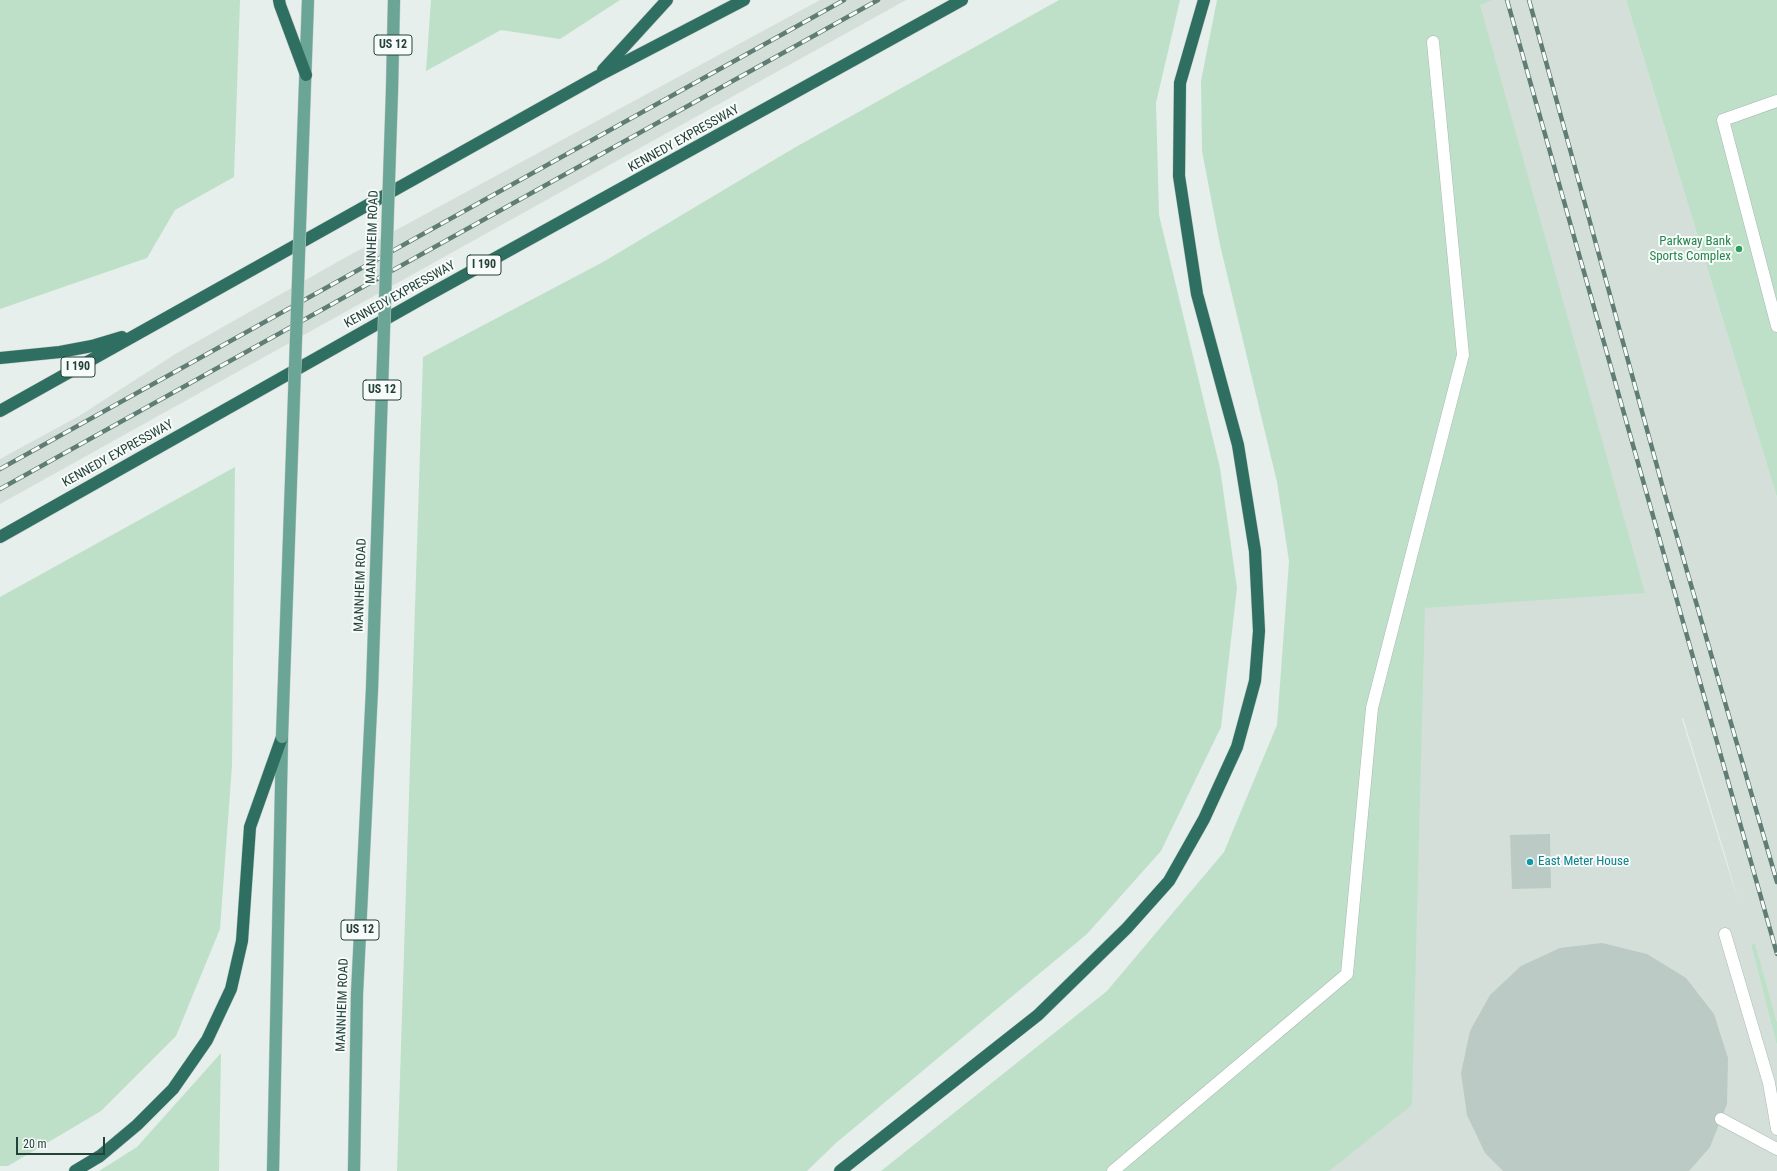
<!DOCTYPE html>
<style>
body{margin:0}
#map{position:relative;width:1777px;height:1171px;overflow:hidden;background:#e6efeb;font-family:"Roboto Condensed",sans-serif}
canvas{display:block}
.scale{position:absolute;left:16px;top:1137px;width:89px;height:18px;box-sizing:border-box;border:2px solid #24423a;border-top:0;padding-left:5px;font-size:12px;line-height:14px;white-space:nowrap;color:#24423a;-webkit-text-stroke:3px #f7fbf9;paint-order:stroke}
</style>
<div id="map">
<canvas width="1777" height="1171"></canvas>
<div class="scale">20 m</div>
</div>
<script>
const g = document.querySelector('canvas').getContext('2d');
g.lineJoin = 'round';
function paint(path, color) {
  g.fillStyle = color;
  g.fill(path, 'evenodd');
}
function shape(rows) {
  const path = new Path2D();
  for (const r of rows) {
    path.moveTo(r[0], r[1]);
    for (let i = 2; i < r.length; i += 2) path.lineTo(r[i], r[i + 1]);
  }
  return path;
}
function trace(path, color, width, dash) {
  g.strokeStyle = color;
  g.lineWidth = width;
  g.lineCap = dash ? 'butt' : 'round';
  g.setLineDash(dash || []);
  g.stroke(path);
}
function label(font, color, halo, rows, align = 'center') {
  g.font = font + ' "Roboto Condensed",sans-serif';
  g.lineWidth = 4;
  g.setLineDash([]);
  g.textBaseline = 'middle';
  g.strokeStyle = halo;
  g.fillStyle = color;
  for (const [text, x, y, turn = 0] of rows) {
    g.save();
    g.translate(x, y);
    g.rotate((+turn || 0) * Math.PI / 180);
    g.textAlign = isNaN(turn) ? turn : align;
    if (halo) g.strokeText(text, 0, 0);
    g.fillText(text, 0, 0);
    g.restore();
  }
}
const built = shape([
 [820,0,906,0,0,504,0,459,79,416,177,353,339,261],
 [1244,0,1626,0,1777,498,1777,1022,1755,944,1751,945,1777,1046,1777,1171,927,1171,1234,884,1300,718,1307,521],
 [1683,718,1726,858,1739,904,1682,719]
]);
const green = shape([
 [0,0,240,0,234,177,175,210,147,258,0,309],
 [431,0,620,0,560,39,501,30,426,71],
 [1059,0,1180,0,1156,103,1159,215,1220,468,1237,588,1221,727,1161,851,1087,934,836,1143,807,1171,397,1171,423,357,603,262,794,148],
 [1217,0,1493,0,1480,5,1645,593,1425,608,1412,1105,1329,1171,881,1171,1107,991,1224,852,1277,725,1289,561,1277,482,1220,245,1202,151,1201,81],
 [1626,0,1777,0,1777,498],
 [235,467,232,765,220,929,176,1036,101,1111,8,1166,0,1166,0,597],
 [1755,943,1777,1022,1777,1046,1751,945],
 [221,1053,219,1171,99,1171,137,1147]
]);
const building = shape([
 [1550,834,1551,888,1512,889,1510,835],
 [1602,943,1647,954,1686,978,1714,1014,1728,1058,1727,1104,1710,1147,1689,1171,1503,1171,1485,1153,1467,1115,1461,1073,1470,1031,1490,995,1521,966,1560,948]
]);
const lane = shape([
 [1777,101,1723,120,1777,326],
 [1113,1171,1347,974,1372,708,1463,355,1433,42]
]);
const street = shape([
 [1725,934,1769,1083,1777,1129],
 [1721,1119,1777,1149]
]);
const primary = shape([
 [392,90,394,0],
 [303,140,308,0],
 [273,1171,282,740],
 [354,1171,357,994,372,689]
]);
const highway = shape([
 [279,0,280,5,306,75],
 [603,70,667,0],
 [0,358,60,352,92,346,122,337],
 [0,411,598,76,744,0],
 [0,537,423,298,962,0],
 [75,1171,100,1156,137,1125,173,1089,207,1040,231,989,242,941,250,827,282,737],
 [840,1171,1038,1015,1127,928,1169,881,1204,819,1237,747,1255,681,1259,631,1255,551,1238,445,1197,294,1179,176,1180,83,1204,0]
]);
const rail = shape([
 [1507,0,1777,954],
 [1529,0,1663,488,1777,882],
 [0,469,844,0],
 [0,489,878,0]
]);
const primaryBridge = shape([
 [372,689,392,90],
 [282,737,303,140]
]);
const markers = [
 [1739,249,4,"#2e9e5b"],
 [1530,862,4,"#0f9aa8"]
];
const shields = [
 [393,45,38],
 [484,265,34],
 [78,367,34],
 [382,390,38],
 [360,930,38]
];
const shieldNames = [
 ["US 12",393,45],
 ["I 190",484,265],
 ["I 190",78,367],
 ["US 12",382,390],
 ["US 12",360,930]
];
const streetNames = [
 ["KENNEDY EXPRESSWAY",684,139,-29],
 ["MANNHEIM ROAD",373,237,-88],
 ["KENNEDY EXPRESSWAY",400,295,-29],
 ["KENNEDY EXPRESSWAY",118,454,-29],
 ["MANNHEIM ROAD",361,585,-88],
 ["MANNHEIM ROAD",343,1005,-88]
];
const leisureNames = [
 ["Parkway Bank",1731,242],
 ["Sports Complex",1731,257]
];
const cultureNames = [
 ["East Meter House",1538,862]
];
paint(built, '#d4dfda');
paint(green, '#bfe0c8');
paint(building, '#bbcac4');
trace(lane, '#a8b8b2', 13);
trace(street, '#a8b8b2', 13);
trace(primary, '#c2cac8', 13);
trace(highway, '#c2cac8', 13);
trace(lane, '#fff', 12);
trace(street, '#fff', 12);
trace(primary, '#6aa596', 12);
trace(highway, '#2f6f62', 12);
trace(rail, '#5f7d75', 4.5);
trace(rail, '#f7fbf9', 3, [9]);
trace(primaryBridge, '#c2cac8', 13, []);
trace(primaryBridge, '#6aa596', 12);
for (const [x, y, r, color] of markers) {
  const dot = new Path2D();
  dot.arc(x, y, r, 0, 2 * Math.PI);
  g.fillStyle = color;
  g.fill(dot);
  trace(dot, '#f7fbf9', 1.5);
}
for (const [x, y, w] of shields) {
  const box = new Path2D();
  box.roundRect(x - w / 2, y - 10, w, 20, 3);
  g.fillStyle = '#f7fbf9';
  g.fill(box);
  trace(box, '#24423a', 1);
}
label('bold 12px', '#24423a', null, shieldNames);
label('13px', '#24423a', '#f7fbf9', streetNames);
label('13px', '#27864d', '#f7fbf9', leisureNames, 'right');
label('13px', '#0d838f', '#f7fbf9', cultureNames, 'left');
</script>
